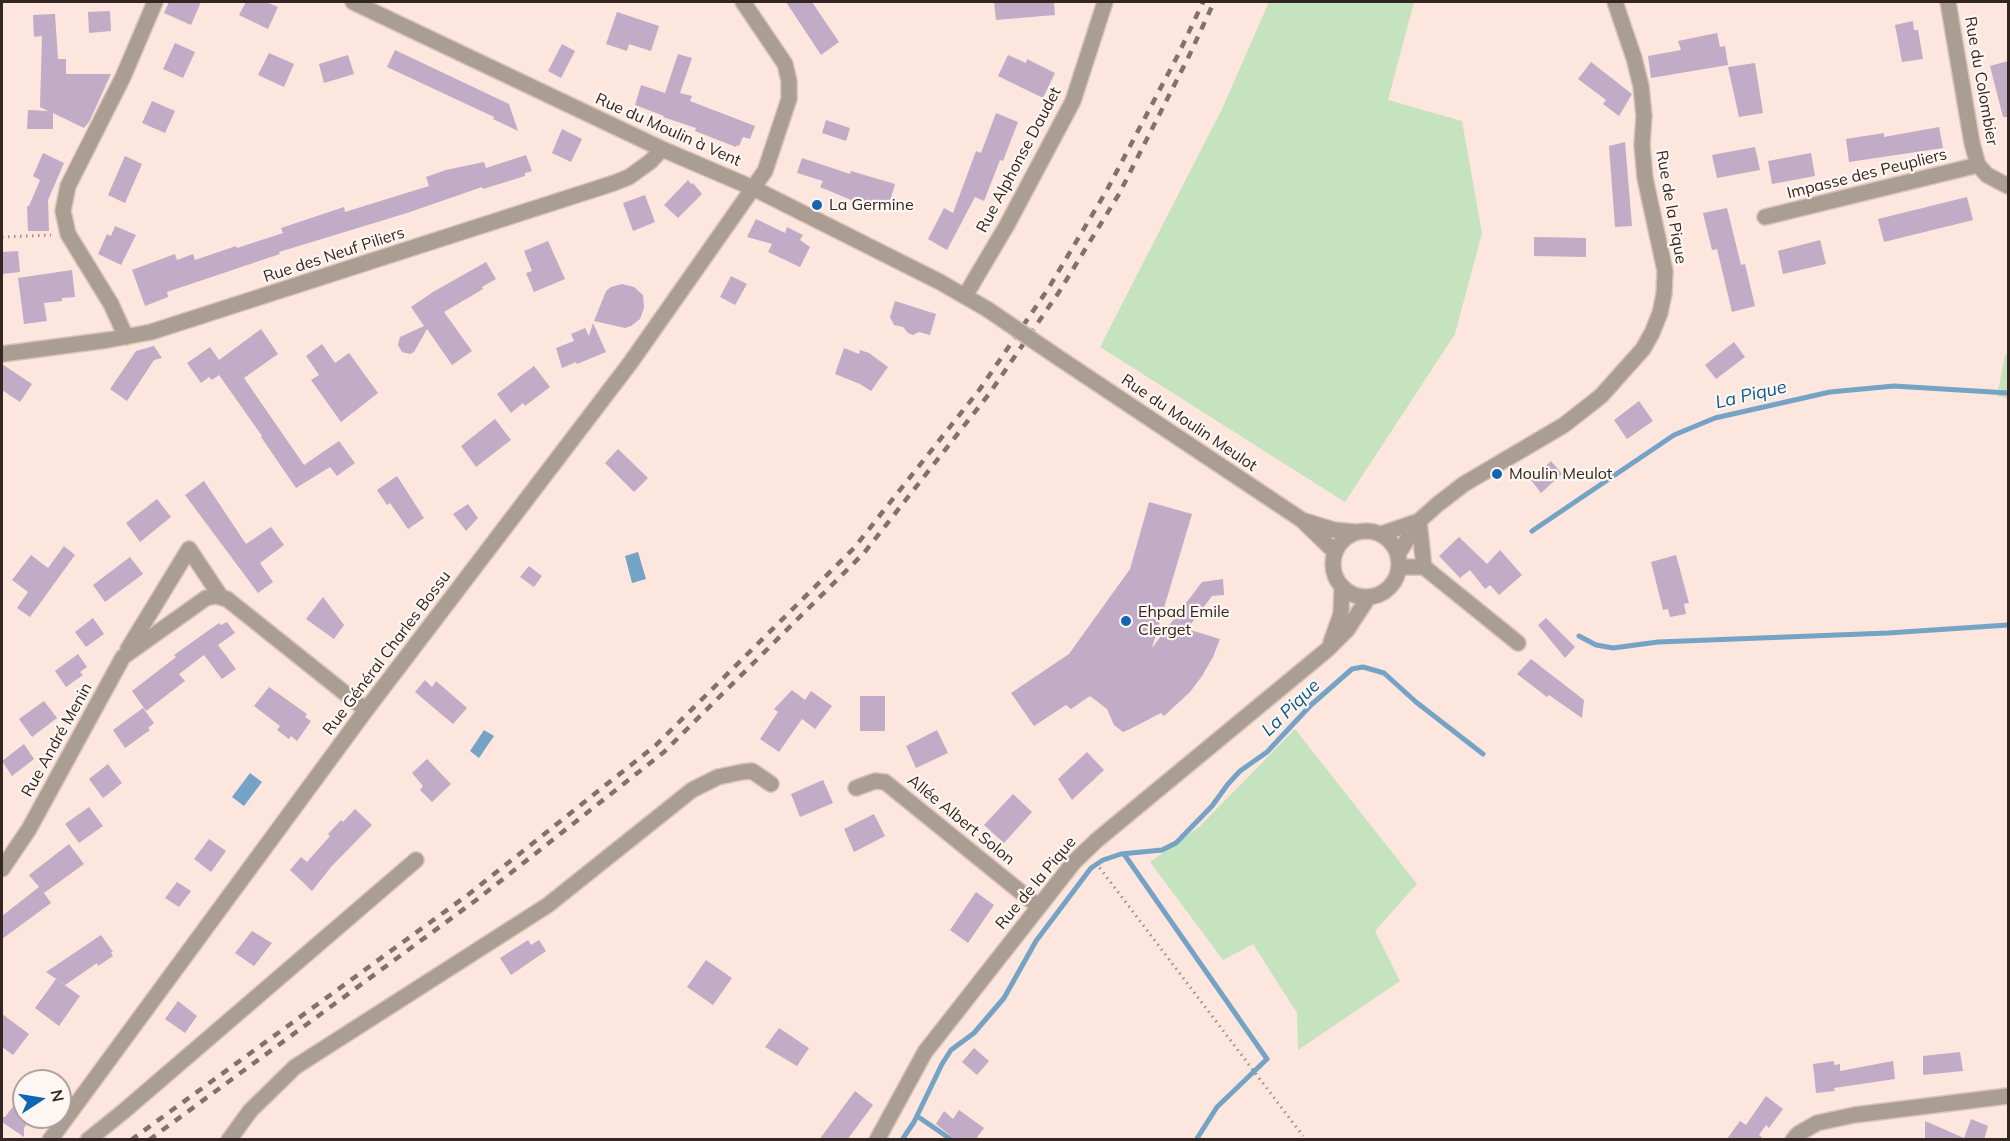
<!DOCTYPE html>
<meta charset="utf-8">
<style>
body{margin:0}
#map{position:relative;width:2010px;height:1141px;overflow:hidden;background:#fde6dd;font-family:Mulish,sans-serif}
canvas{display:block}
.frame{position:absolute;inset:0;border:3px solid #33251f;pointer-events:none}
.north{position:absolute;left:12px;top:1069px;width:60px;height:60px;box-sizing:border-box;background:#fef6f3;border:2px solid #ada29e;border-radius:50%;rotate:78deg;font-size:16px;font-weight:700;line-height:24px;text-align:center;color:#33251f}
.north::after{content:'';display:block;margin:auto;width:21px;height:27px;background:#1165b3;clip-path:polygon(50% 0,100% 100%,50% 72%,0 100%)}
</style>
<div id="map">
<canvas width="2010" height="1141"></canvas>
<div class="frame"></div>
<div class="north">N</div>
</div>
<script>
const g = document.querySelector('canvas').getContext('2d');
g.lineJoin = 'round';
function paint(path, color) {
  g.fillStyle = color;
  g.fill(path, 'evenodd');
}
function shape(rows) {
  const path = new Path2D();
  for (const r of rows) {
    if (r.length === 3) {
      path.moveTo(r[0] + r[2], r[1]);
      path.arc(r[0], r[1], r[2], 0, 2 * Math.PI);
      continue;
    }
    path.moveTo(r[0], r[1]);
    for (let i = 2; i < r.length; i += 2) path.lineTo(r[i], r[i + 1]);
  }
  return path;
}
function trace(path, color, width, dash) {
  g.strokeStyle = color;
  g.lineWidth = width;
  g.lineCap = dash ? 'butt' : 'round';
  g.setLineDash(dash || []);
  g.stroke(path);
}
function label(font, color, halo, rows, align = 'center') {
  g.font = font + ' Mulish,sans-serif';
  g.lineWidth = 4.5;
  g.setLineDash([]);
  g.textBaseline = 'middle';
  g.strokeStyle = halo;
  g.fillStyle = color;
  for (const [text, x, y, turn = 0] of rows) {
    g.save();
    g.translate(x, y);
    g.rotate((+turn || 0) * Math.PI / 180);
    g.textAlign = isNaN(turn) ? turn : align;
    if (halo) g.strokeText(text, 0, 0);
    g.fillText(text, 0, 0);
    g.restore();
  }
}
const green = shape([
 [1269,2,1414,2,1388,100,1462,121,1482,233,1455,334,1345,502,1100,347,1222,109],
 [2005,355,2008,355,2008,398,1997,396],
 [1295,729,1417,884,1375,931,1400,981,1298,1050,1297,1013,1253,944,1223,960,1150,862,1199,827]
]);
const water = shape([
 [638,552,646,579,632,583,625,556],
 [484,730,494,736,479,758,470,751],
 [250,773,262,782,244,806,232,797]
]);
const stream = shape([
 [1532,531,1674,435,1715,418,1830,392,1894,386,2008,393],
 [1579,636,1596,645,1613,648,1658,642,1888,633,2008,625],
 [1124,854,1267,1059,1217,1107,1196,1140],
 [917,1116,952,1140],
 [902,1140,914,1122,942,1064,951,1050,974,1033,1004,998,1036,941,1091,868,1103,860,1121,854,1162,850,1176,843,1212,806,1228,784,1240,771,1267,752,1311,705,1352,669,1363,667,1384,673,1416,702,1483,754]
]);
const building = shape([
 [169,2,201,2,191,25,164,13],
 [246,2,266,2,278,7,268,29,239,15],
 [786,2,812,2,839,42,821,55],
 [994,2,1054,2,1055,15,996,20],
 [110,11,111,31,89,33,88,12],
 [617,12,659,26,651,51,629,44,627,51,606,44],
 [55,14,58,59,66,59,66,74,111,74,89,122,84,128,53,113,53,129,27,129,28,110,48,111,40,107,42,36,34,37,33,15],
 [1913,21,1914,30,1918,30,1923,59,1902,62,1895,25],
 [1717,33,1720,47,1725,46,1728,65,1651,78,1648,56,1681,50,1678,41],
 [175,43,195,52,183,78,163,69],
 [562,44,575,51,561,78,548,71],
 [395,50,509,104,518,131,493,119,494,117,387,67],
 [269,53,294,64,284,87,258,75],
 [678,54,692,58,680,93,692,96,690,101,755,126,750,139,743,137,739,146,737,145,736,147,695,131,696,128,663,117,664,116,635,105,641,85,665,93],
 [348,55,354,74,324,83,319,64],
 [1008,55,1026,63,1027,59,1055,73,1043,98,998,76],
 [2008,61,2008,117,2003,117,1990,66],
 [1591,62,1632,94,1619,116,1603,104,1606,100,1578,79],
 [1755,63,1763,113,1739,117,1728,67],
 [152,101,175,111,165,133,142,123],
 [996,113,1018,122,1003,161,1000,160,984,201,975,197,947,250,928,239,944,208,953,213,976,151,981,153],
 [826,120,850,128,846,141,822,133],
 [1939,127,1943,148,1849,162,1846,139,1884,133,1884,137],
 [562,129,582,139,571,162,552,153],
 [1625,142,1632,226,1615,227,1609,146],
 [1755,147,1760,170,1717,178,1712,155],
 [43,153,64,163,48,200,49,231,28,231,27,206,29,206,40,180,33,176],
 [1811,153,1815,176,1772,184,1768,161],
 [526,155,532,171,525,173,525,176,483,189,482,187,407,213,279,252,280,254,167,292,168,297,145,306,132,270,175,254,177,260,193,254,195,260,236,246,237,248,283,233,281,228,344,207,345,212,429,186,426,177,446,170,484,162,486,168],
 [125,156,142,164,125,203,108,195],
 [802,158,850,174,851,171,895,184,888,208,881,205,880,209,851,202,851,200,820,187,823,181,797,173],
 [688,180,691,184,693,183,702,194,678,218,664,205],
 [645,195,655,222,633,231,623,203],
 [1967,197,1973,220,1884,242,1878,219],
 [1727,208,1741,265,1745,264,1755,306,1732,312,1717,249,1712,250,1703,213],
 [756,219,785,233,787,227,803,235,800,240,810,247,800,267,768,252,772,244,747,237],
 [115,226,136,235,121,265,98,254,107,234,111,236],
 [1534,237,1586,238,1586,257,1534,256],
 [1820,240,1826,264,1783,274,1778,251],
 [548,241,565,279,534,292,526,273,532,271,524,251],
 [18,251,20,272,2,274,2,252],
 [486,262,496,279,482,287,483,289,444,312,472,351,452,365,427,329,414,352,410,354,402,352,398,345,400,337,424,326,411,307,433,292],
 [72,270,75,297,62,298,62,301,44,303,47,321,24,324,18,278],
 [731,276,747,284,735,305,720,297],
 [622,284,634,287,643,295,644,308,640,319,631,326,625,328,594,321,606,291,611,287],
 [895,301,936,314,930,335,919,332,913,335,908,333,903,327,894,325,890,317],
 [593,323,606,352,577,364,576,362,562,368,556,348,574,341,571,334,585,328,589,336],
 [261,329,278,354,244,378,304,465,339,441,355,463,337,476,330,467,296,488,261,437,262,436,219,375,212,380,209,377,201,383,187,363,210,347,219,360],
 [1734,342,1745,357,1716,379,1705,365],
 [322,344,335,363,349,353,378,393,341,422,311,380,319,375,306,356],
 [154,346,162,358,154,360,127,401,110,389,136,351],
 [844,348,859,354,860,350,869,353,888,367,871,391,860,384,835,374],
 [2,364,32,384,20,402,2,390],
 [534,366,550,387,525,406,523,403,511,413,497,394],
 [1639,401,1653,421,1627,439,1614,420],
 [495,419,511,440,476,467,461,446],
 [618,449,648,478,634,492,605,463],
 [1551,461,1562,474,1541,493,1531,480],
 [397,476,424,518,408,529,390,503,387,505,377,490],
 [204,481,246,544,271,527,284,545,260,563,273,582,258,593,185,495],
 [157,499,171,517,140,542,126,523],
 [1149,502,1192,514,1152,648,1202,582,1223,579,1224,595,1212,596,1187,629,1220,639,1213,657,1202,676,1190,692,1164,716,1161,713,1130,729,1123,732,1114,725,1107,709,1090,696,1071,709,1066,705,1034,726,1011,693,1069,654,1130,569],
 [468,504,478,518,466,531,453,514],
 [1459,537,1487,564,1500,550,1522,575,1499,595,1490,585,1485,589,1470,570,1460,578,1439,556],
 [64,546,75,555,30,617,17,608,28,592,12,580,31,555,48,568],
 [1676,555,1689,603,1684,604,1686,614,1670,617,1668,609,1663,610,1651,562],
 [130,557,143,574,105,602,93,585],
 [529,566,542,576,534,587,520,577],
 [323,597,344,625,334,639,306,619],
 [93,618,104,634,86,647,75,632],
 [1546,618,1575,647,1565,658,1538,625],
 [227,622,235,633,218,645,236,669,222,679,204,655,179,674,185,681,146,711,132,691,176,657,174,655,219,623,221,625],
 [78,654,87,667,80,672,83,675,66,687,55,671],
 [1531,659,1584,700,1582,718,1549,695,1547,697,1517,674],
 [425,680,432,687,436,681,467,708,453,724,415,692],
 [269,687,307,714,305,717,311,721,297,741,291,736,289,739,277,730,280,726,254,706],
 [792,690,805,700,811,691,832,706,815,729,802,719,779,752,760,739,778,712,774,709],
 [860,696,885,696,885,731,860,731],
 [44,701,57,718,32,737,19,719],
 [143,708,154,723,148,728,150,730,125,748,113,730],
 [937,730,948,753,916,768,906,746],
 [24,744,34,759,12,776,2,761],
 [1087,752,1104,770,1072,800,1058,779],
 [427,759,451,784,432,802,420,790,423,786,412,773],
 [108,764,122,783,103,798,89,779],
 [823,780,833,803,800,817,791,794],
 [1013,794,1032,812,1004,843,984,825],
 [89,807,103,826,79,843,65,824],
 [355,809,372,825,331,867,312,891,290,870,301,857,307,862,330,836,328,834,341,820,343,822],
 [874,814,885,836,854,852,844,829],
 [209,839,226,851,211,872,194,859],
 [69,844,84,864,44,893,51,903,2,939,2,916,39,887,29,875],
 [177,882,191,891,179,907,165,898],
 [976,892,994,905,968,943,950,930],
 [252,931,272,943,254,966,235,953],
 [101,935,113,952,111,952,113,956,98,966,97,963,65,985,46,972],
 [528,940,531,945,539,940,546,951,511,975,500,958],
 [706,960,732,978,713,1005,687,987],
 [56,979,80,996,59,1026,35,1008],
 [178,1001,197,1016,185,1033,165,1019],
 [2,1014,29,1034,13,1055,2,1047],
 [779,1028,809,1048,797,1066,765,1047],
 [974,1048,989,1061,977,1075,962,1062],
 [1960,1052,1963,1071,1923,1075,1923,1056],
 [1834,1061,1834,1065,1840,1064,1840,1071,1893,1061,1895,1079,1834,1088,1835,1091,1816,1093,1813,1064],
 [855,1091,873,1105,847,1140,819,1140],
 [1766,1096,1783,1109,1769,1128,1766,1125,1759,1135,1765,1140,1726,1140,1740,1121,1746,1125],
 [14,1105,24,1113,24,1117,32,1117,24,1128,24,1137,2,1122,2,1117,5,1117],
 [959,1110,984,1128,975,1140,956,1140,936,1124,944,1111,953,1119],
 [1971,1119,1988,1126,1984,1140,1925,1140,1925,1121,1964,1138]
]);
const path = shape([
 [2,237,51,235],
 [1096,863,1303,1136]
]);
const minor = shape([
 [353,2,662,149,753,188,940,282,987,309],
 [1948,2,1972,143,1978,165,1987,175,2008,186],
 [1765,217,1978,165],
 [965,296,1007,225,1073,101,1105,2],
 [126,337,111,304,68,234,63,211,68,186,123,77,155,2],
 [2,354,108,340,151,332,614,183,629,177,651,161,662,149],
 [1056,356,1302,520,1335,552],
 [1305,521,1334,530,1356,532],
 [1419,521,1424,567],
 [1366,564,33],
 [1381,534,1419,521],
 [1398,554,1419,521,1438,504,1464,484,1564,425,1601,396,1643,349,1652,333,1660,313,1664,294,1665,271,1645,178,1642,145,1644,116,1641,86,1634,58,1615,2],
 [1400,567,1424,567,1518,643],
 [1331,642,1341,614,1342,587],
 [128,649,189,549,221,597],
 [856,788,875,781,885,782,890,786,1038,906],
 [2,869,29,829,123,657,206,598,216,596,227,599,366,710],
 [50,1140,366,710,631,362,765,171,789,99,789,81,785,64,743,2],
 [88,1140,124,1111,416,860],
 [229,1140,250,1111,295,1067,548,905,692,790,718,777,742,772,752,771,771,784],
 [877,1140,925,1052,1074,862,1097,840,1328,649,1347,630,1368,598],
 [1793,1140,1798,1134,1817,1123,1854,1115,2008,1096]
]);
const rail = shape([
 [131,1140,469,894,656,745,854,548,980,389,1048,289,1107,190,1179,53,1203,2],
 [149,1140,479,898,664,752,864,553,989,394,1059,292,1119,194,1189,56,1214,2]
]);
const minorBridge = shape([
 [987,309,1056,356]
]);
const markers = [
 [817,205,6,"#1165b3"],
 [1497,474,6,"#1165b3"],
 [1126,621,6,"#1165b3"]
];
const streetNames = [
 ["Rue du Colombier",1981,81,80],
 ["Rue du Moulin à Vent",668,130,24],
 ["Rue Alphonse Daudet",1019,160,-62],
 ["Impasse des Peupliers",1867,174,-14],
 ["Rue de la Pique",1671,207,80],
 ["Rue des Neuf Piliers",334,255,-18],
 ["Rue du Moulin Meulot",1189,423,34],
 ["Rue Général Charles Bossu",387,653,-53],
 ["Rue André Menin",57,740,-61],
 ["Allée Albert Solon",961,820,39],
 ["Rue de la Pique",1036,883,-50]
];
const poiNames = [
 ["La Germine",829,205],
 ["Moulin Meulot",1509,474],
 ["Ehpad Emile",1138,612],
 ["Clerget",1138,630]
];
const waterNames = [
 ["La Pique",1751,395,-13],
 ["La Pique",1291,708,-44]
];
paint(green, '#c5e3be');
paint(water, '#74a3c6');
trace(stream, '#74a3c6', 5);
paint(building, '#c1abc7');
trace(minor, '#d9c3bb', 18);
trace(path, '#a18e87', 3, [1.5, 4.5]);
trace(minor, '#aa9e93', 15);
trace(rail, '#827069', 4.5, [8, 8]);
trace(minorBridge, '#d9c3bb', 18, []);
trace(minorBridge, '#aa9e93', 15);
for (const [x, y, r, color] of markers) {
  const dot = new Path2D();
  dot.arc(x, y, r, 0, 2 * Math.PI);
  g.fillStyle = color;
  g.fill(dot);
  trace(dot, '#fef6f3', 2);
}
label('16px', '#33251f', '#fef6f3', streetNames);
label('16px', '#33251f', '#fef6f3', poiNames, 'left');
label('italic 18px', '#065b88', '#fef6f3', waterNames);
</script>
